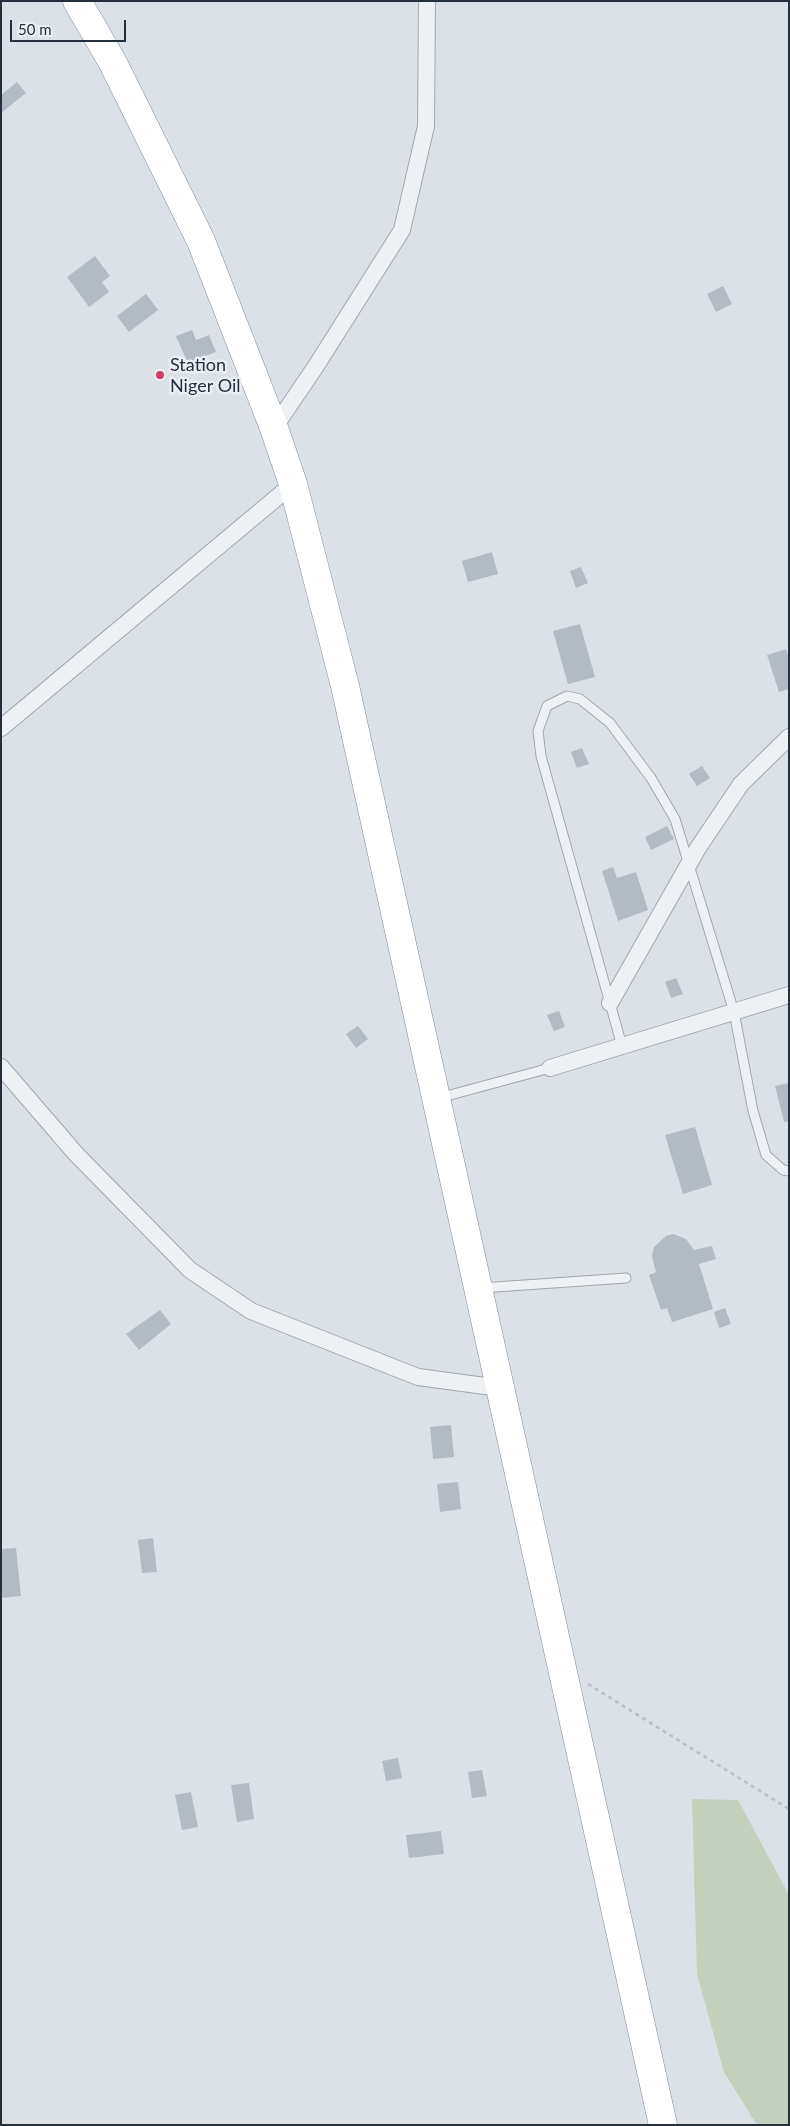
<!DOCTYPE html>
<style>
body{margin:0}
#map{position:relative;width:790px;height:2126px;overflow:hidden;background:#dbe1e6;font-family:Lato,sans-serif}
canvas{display:block}
.frame{position:absolute;inset:0;border:2px solid #25303c;pointer-events:none}
.scale{position:absolute;left:10px;top:20px;width:116px;height:22px;box-sizing:border-box;border:2px solid #25303c;border-top:0;padding-left:6px;font-size:15px;line-height:18px;white-space:nowrap;color:#25303c;-webkit-text-stroke:4px #eaeff4;paint-order:stroke}
</style>
<div id="map">
<canvas width="790" height="2126"></canvas>
<div class="frame"></div>
<div class="scale">50 m</div>
</div>
<script>
const g = document.querySelector('canvas').getContext('2d');
g.lineJoin = 'round';
function paint(path, color) {
  g.fillStyle = color;
  g.fill(path, 'evenodd');
}
function shape(rows) {
  const path = new Path2D();
  for (const r of rows) {
    path.moveTo(r[0], r[1]);
    for (let i = 2; i < r.length; i += 2) path.lineTo(r[i], r[i + 1]);
  }
  return path;
}
function trace(path, color, width, dash) {
  g.strokeStyle = color;
  g.lineWidth = width;
  g.lineCap = dash ? 'butt' : 'round';
  g.setLineDash(dash || []);
  g.stroke(path);
}
function label(font, color, halo, rows, align = 'center') {
  g.font = font + ' Lato,sans-serif';
  g.lineWidth = 5;
  g.setLineDash([]);
  g.textBaseline = 'middle';
  g.strokeStyle = halo;
  g.fillStyle = color;
  for (const [text, x, y, turn = 0] of rows) {
    g.save();
    g.translate(x, y);
    g.rotate((+turn || 0) * Math.PI / 180);
    g.textAlign = isNaN(turn) ? turn : align;
    if (halo) g.strokeText(text, 0, 0);
    g.fillText(text, 0, 0);
    g.restore();
  }
}
const green = shape([
 [692,1799,738,1800,789,1895,789,2125,757,2125,724,2072,697,1974]
]);
const building = shape([
 [17,82,26,93,1,113,1,95],
 [95,256,110,276,102,282,109,292,89,307,67,277],
 [723,286,732,304,716,312,707,294],
 [146,294,158,310,129,332,117,316],
 [192,330,196,340,209,335,216,352,205,356,209,365,192,373,176,336],
 [492,552,498,574,468,582,462,561],
 [581,567,588,583,576,588,570,571],
 [580,624,595,677,568,684,553,631],
 [786,649,789,658,789,689,779,692,767,655],
 [582,748,589,764,577,768,571,752],
 [702,766,710,778,697,786,689,774],
 [667,826,674,839,651,850,645,837],
 [613,867,617,878,636,872,648,910,618,921,602,871],
 [676,978,683,994,671,998,665,982],
 [559,1011,565,1027,554,1031,547,1015],
 [358,1026,368,1039,356,1048,346,1034],
 [789,1083,789,1121,784,1122,775,1086],
 [695,1127,712,1185,683,1194,665,1135],
 [673,1234,686,1239,694,1250,712,1246,716,1259,699,1264,713,1309,672,1322,667,1308,661,1310,649,1275,656,1272,652,1256,654,1247,666,1236],
 [725,1308,731,1324,719,1328,714,1312],
 [160,1310,171,1324,139,1350,126,1334],
 [451,1425,454,1457,433,1459,430,1427],
 [458,1482,461,1509,440,1512,437,1484],
 [153,1538,157,1572,142,1573,138,1540],
 [16,1548,21,1596,1,1598,1,1549],
 [398,1758,402,1778,386,1781,382,1761],
 [482,1770,487,1796,472,1798,468,1772],
 [249,1783,254,1819,237,1822,231,1785],
 [191,1792,198,1827,182,1830,175,1795],
 [441,1831,444,1854,409,1858,406,1835]
]);
const path = shape([
 [588,1684,789,1809]
]);
const lane = shape([
 [622,1046,541,756,538,731,547,706,567,696,580,699,610,723,651,778,675,819,734,1012,753,1111,766,1155,783,1170,789,1171],
 [439,1098,550,1068],
 [481,1288,626,1278]
]);
const street = shape([
 [274,428,316,366,402,230,426,126,427,1],
 [1,728,293,484],
 [610,1003,698,848,741,784,789,737],
 [1,1067,76,1154,190,1270,251,1311,418,1377,500,1388],
 [550,1068,789,995]
]);
const highway = shape([
 [77,1,113,63,201,241,274,428,293,484,345,686,663,2125]
]);
const markers = [
 [160,375,5,"#d03c63"]
];
const poiNames = [
 ["Station",170,365],
 ["Niger Oil",170,386]
];
paint(green, '#c3d0bc');
paint(building, '#b2bac3');
trace(lane, '#a1a8b0', 11);
trace(street, '#a1a8b0', 18);
trace(highway, '#82909d', 29);
trace(path, '#babfc4', 2.5, [4, 4]);
trace(lane, '#eef1f4', 9);
trace(street, '#eef1f4', 16);
trace(highway, '#fff', 28);
for (const [x, y, r, color] of markers) {
  const dot = new Path2D();
  dot.arc(x, y, r, 0, 2 * Math.PI);
  g.fillStyle = color;
  g.fill(dot);
  trace(dot, '#eaeff4', 2);
}
label('18px', '#25303c', '#eaeff4', poiNames, 'left');
</script>
